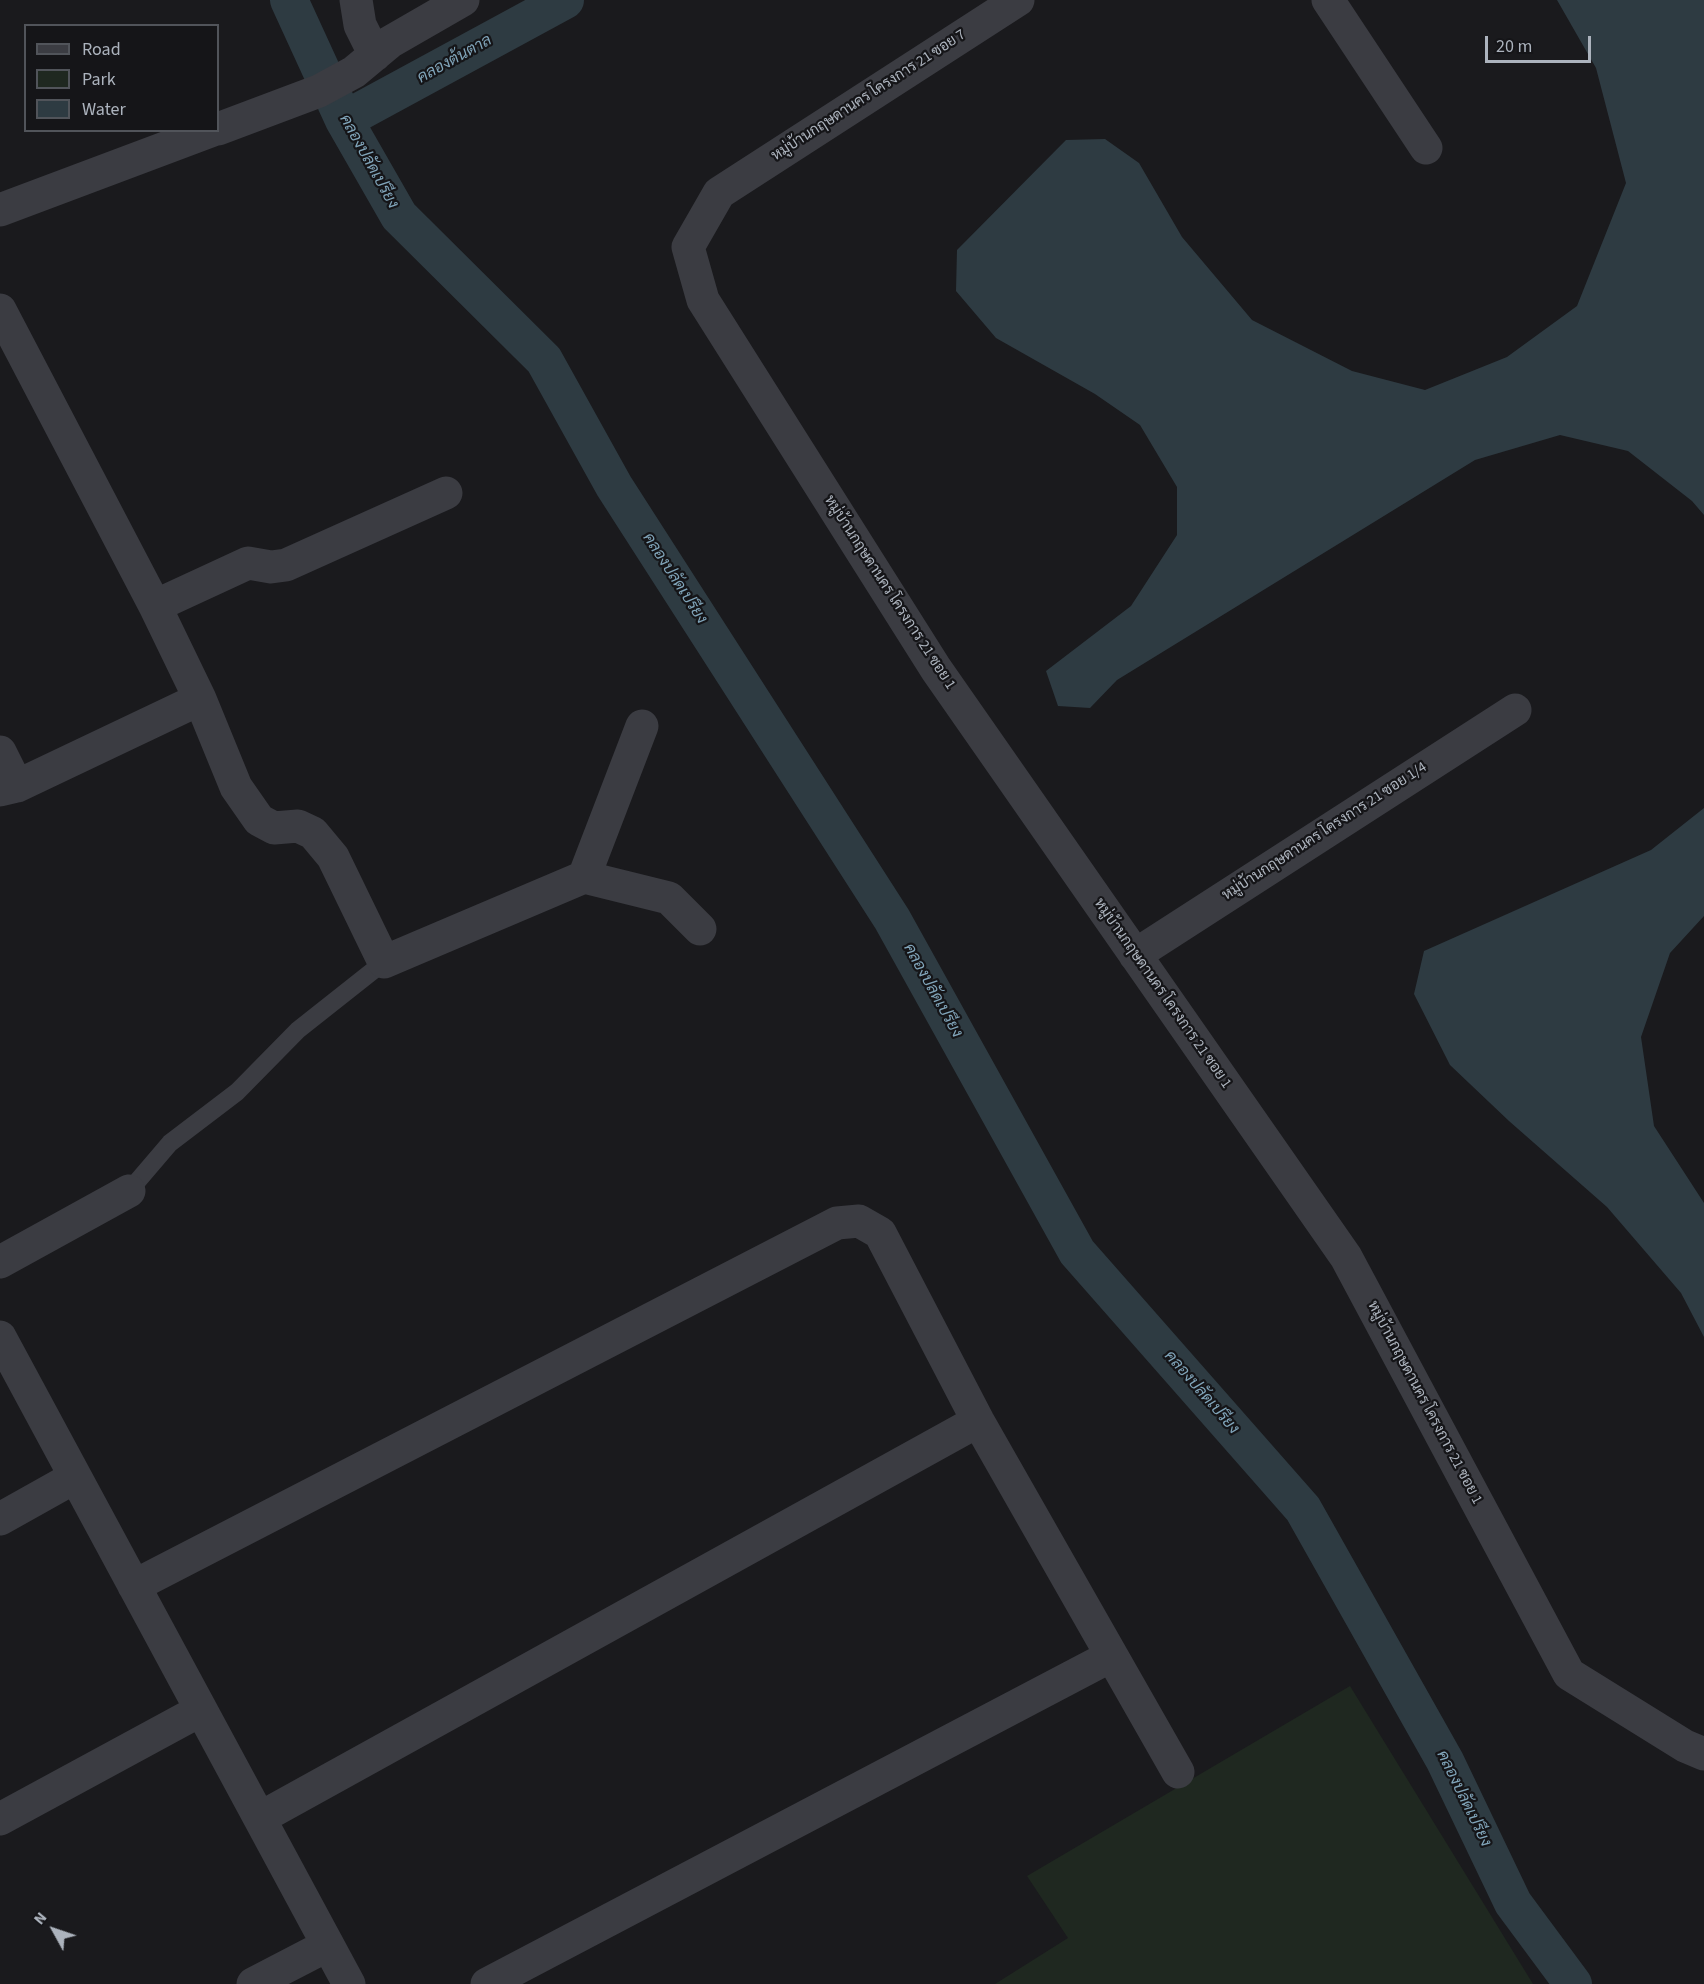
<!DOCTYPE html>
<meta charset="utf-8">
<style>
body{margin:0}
#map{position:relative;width:1704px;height:1984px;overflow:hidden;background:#1a1a1d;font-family:"Source Sans 3",sans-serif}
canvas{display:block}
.legend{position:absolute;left:24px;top:24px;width:195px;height:108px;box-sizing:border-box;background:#151518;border:2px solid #51545a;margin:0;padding:8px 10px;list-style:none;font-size:18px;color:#acb3bd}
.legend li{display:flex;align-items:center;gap:12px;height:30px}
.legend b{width:30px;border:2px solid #51545a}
.north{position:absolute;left:24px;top:1900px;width:60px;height:60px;-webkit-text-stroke:4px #151518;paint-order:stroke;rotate:310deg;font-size:16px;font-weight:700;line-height:24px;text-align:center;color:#acb3bd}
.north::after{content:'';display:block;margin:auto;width:21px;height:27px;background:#acb3bd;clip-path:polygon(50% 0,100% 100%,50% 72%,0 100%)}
.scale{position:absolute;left:1485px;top:36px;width:106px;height:27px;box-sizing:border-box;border:3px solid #acb3bd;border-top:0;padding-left:8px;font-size:18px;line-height:21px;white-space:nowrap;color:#acb3bd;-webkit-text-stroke:4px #151518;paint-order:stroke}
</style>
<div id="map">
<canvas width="1704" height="1984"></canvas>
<ul class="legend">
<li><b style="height:8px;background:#3b3c42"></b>Road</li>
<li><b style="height:16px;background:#1f2820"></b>Park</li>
<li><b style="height:16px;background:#2e3b42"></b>Water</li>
</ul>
<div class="north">N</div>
<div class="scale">20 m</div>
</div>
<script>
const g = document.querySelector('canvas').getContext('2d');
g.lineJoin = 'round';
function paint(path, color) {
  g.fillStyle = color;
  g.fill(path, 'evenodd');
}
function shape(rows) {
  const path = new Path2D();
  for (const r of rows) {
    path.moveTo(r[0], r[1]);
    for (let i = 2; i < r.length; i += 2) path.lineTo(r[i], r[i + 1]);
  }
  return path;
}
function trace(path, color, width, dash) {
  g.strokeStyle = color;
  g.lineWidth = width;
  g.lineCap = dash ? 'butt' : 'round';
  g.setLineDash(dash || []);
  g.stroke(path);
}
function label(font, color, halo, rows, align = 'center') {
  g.font = font + ' "Source Sans 3",Sarabun,sans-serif';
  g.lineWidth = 4.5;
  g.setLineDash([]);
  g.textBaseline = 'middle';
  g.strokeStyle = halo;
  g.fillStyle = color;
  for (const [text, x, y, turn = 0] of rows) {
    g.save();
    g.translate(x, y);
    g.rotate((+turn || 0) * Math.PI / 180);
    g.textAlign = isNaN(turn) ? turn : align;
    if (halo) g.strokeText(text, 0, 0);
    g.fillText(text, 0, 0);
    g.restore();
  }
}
const green = shape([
 [1350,1686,1533,1984,995,1984,1068,1938,1027,1876]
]);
const water = shape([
 [1557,0,1704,0,1704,515,1692,501,1628,451,1560,435,1475,460,1117,680,1090,708,1058,706,1046,671,1131,606,1177,535,1177,487,1140,425,1095,394,996,338,956,291,957,250,1066,140,1105,139,1139,163,1182,237,1252,320,1352,371,1425,390,1507,357,1577,306,1626,183,1596,68],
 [1704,808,1704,916,1670,953,1641,1037,1654,1126,1704,1203,1704,1337,1681,1293,1607,1207,1509,1121,1450,1065,1414,994,1424,951,1651,850]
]);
const canal = shape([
 [289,0,344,120,399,216,544,360,614,486,892,919,1077,1252,1303,1509,1445,1761,1513,1903,1573,1984],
 [344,120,565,0]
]);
const service = shape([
 [129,1191,170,1143,237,1092,298,1030,384,962]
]);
const minor = shape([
 [356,0,360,25,375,55],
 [1018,0,719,193,688,247,703,300,936,669,1346,1257,1569,1674,1685,1746,1704,1754],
 [1328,0,1426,148],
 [218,129,319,91,354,72,390,42,463,0],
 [0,210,213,130],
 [0,310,155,606,200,699,236,787,259,820,274,828,298,826,313,833,333,857,384,962,584,877,642,726],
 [155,606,248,563,271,567,286,565,446,493],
 [0,752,17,786],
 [0,790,17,786,200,699],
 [584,877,669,898,700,929],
 [1135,955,1515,710],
 [0,1262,129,1191],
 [0,1337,349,1984],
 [0,1519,75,1477],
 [134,1586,837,1223,859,1221,880,1233,978,1421,1178,1772],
 [260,1818,978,1421],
 [0,1819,201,1710],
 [253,1984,328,1945],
 [487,1984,1111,1656]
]);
const streetNames = [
 ["หมู่บ้านกฤษดานคร โครงการ 21 ซอย 7",869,96,-33],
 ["หมู่บ้านกฤษดานคร โครงการ 21 ซอย 1",889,593,57],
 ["หมู่บ้านกฤษดานคร โครงการ 21 ซอย 1/4",1325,832,-33],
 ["หมู่บ้านกฤษดานคร โครงการ 21 ซอย 1",1162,994,55],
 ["หมู่บ้านกฤษดานคร โครงการ 21 ซอย 1",1424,1403,62]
];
const waterNames = [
 ["คลองต้นตาล",455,60,-29],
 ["คลองปลัดเปรียง",368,162,61],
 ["คลองปลัดเปรียง",674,579,57],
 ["คลองปลัดเปรียง",932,991,61],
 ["คลองปลัดเปรียง",1201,1393,49],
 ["คลองปลัดเปรียง",1463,1799,64]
];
paint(green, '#1f2820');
paint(water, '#2e3b42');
trace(canal, '#2e3b42', 38);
trace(service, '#3b3c42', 18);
trace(minor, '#3b3c42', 33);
label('15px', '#acb3bd', '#151518', streetNames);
label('italic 16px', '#81a5ba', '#151518', waterNames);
</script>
